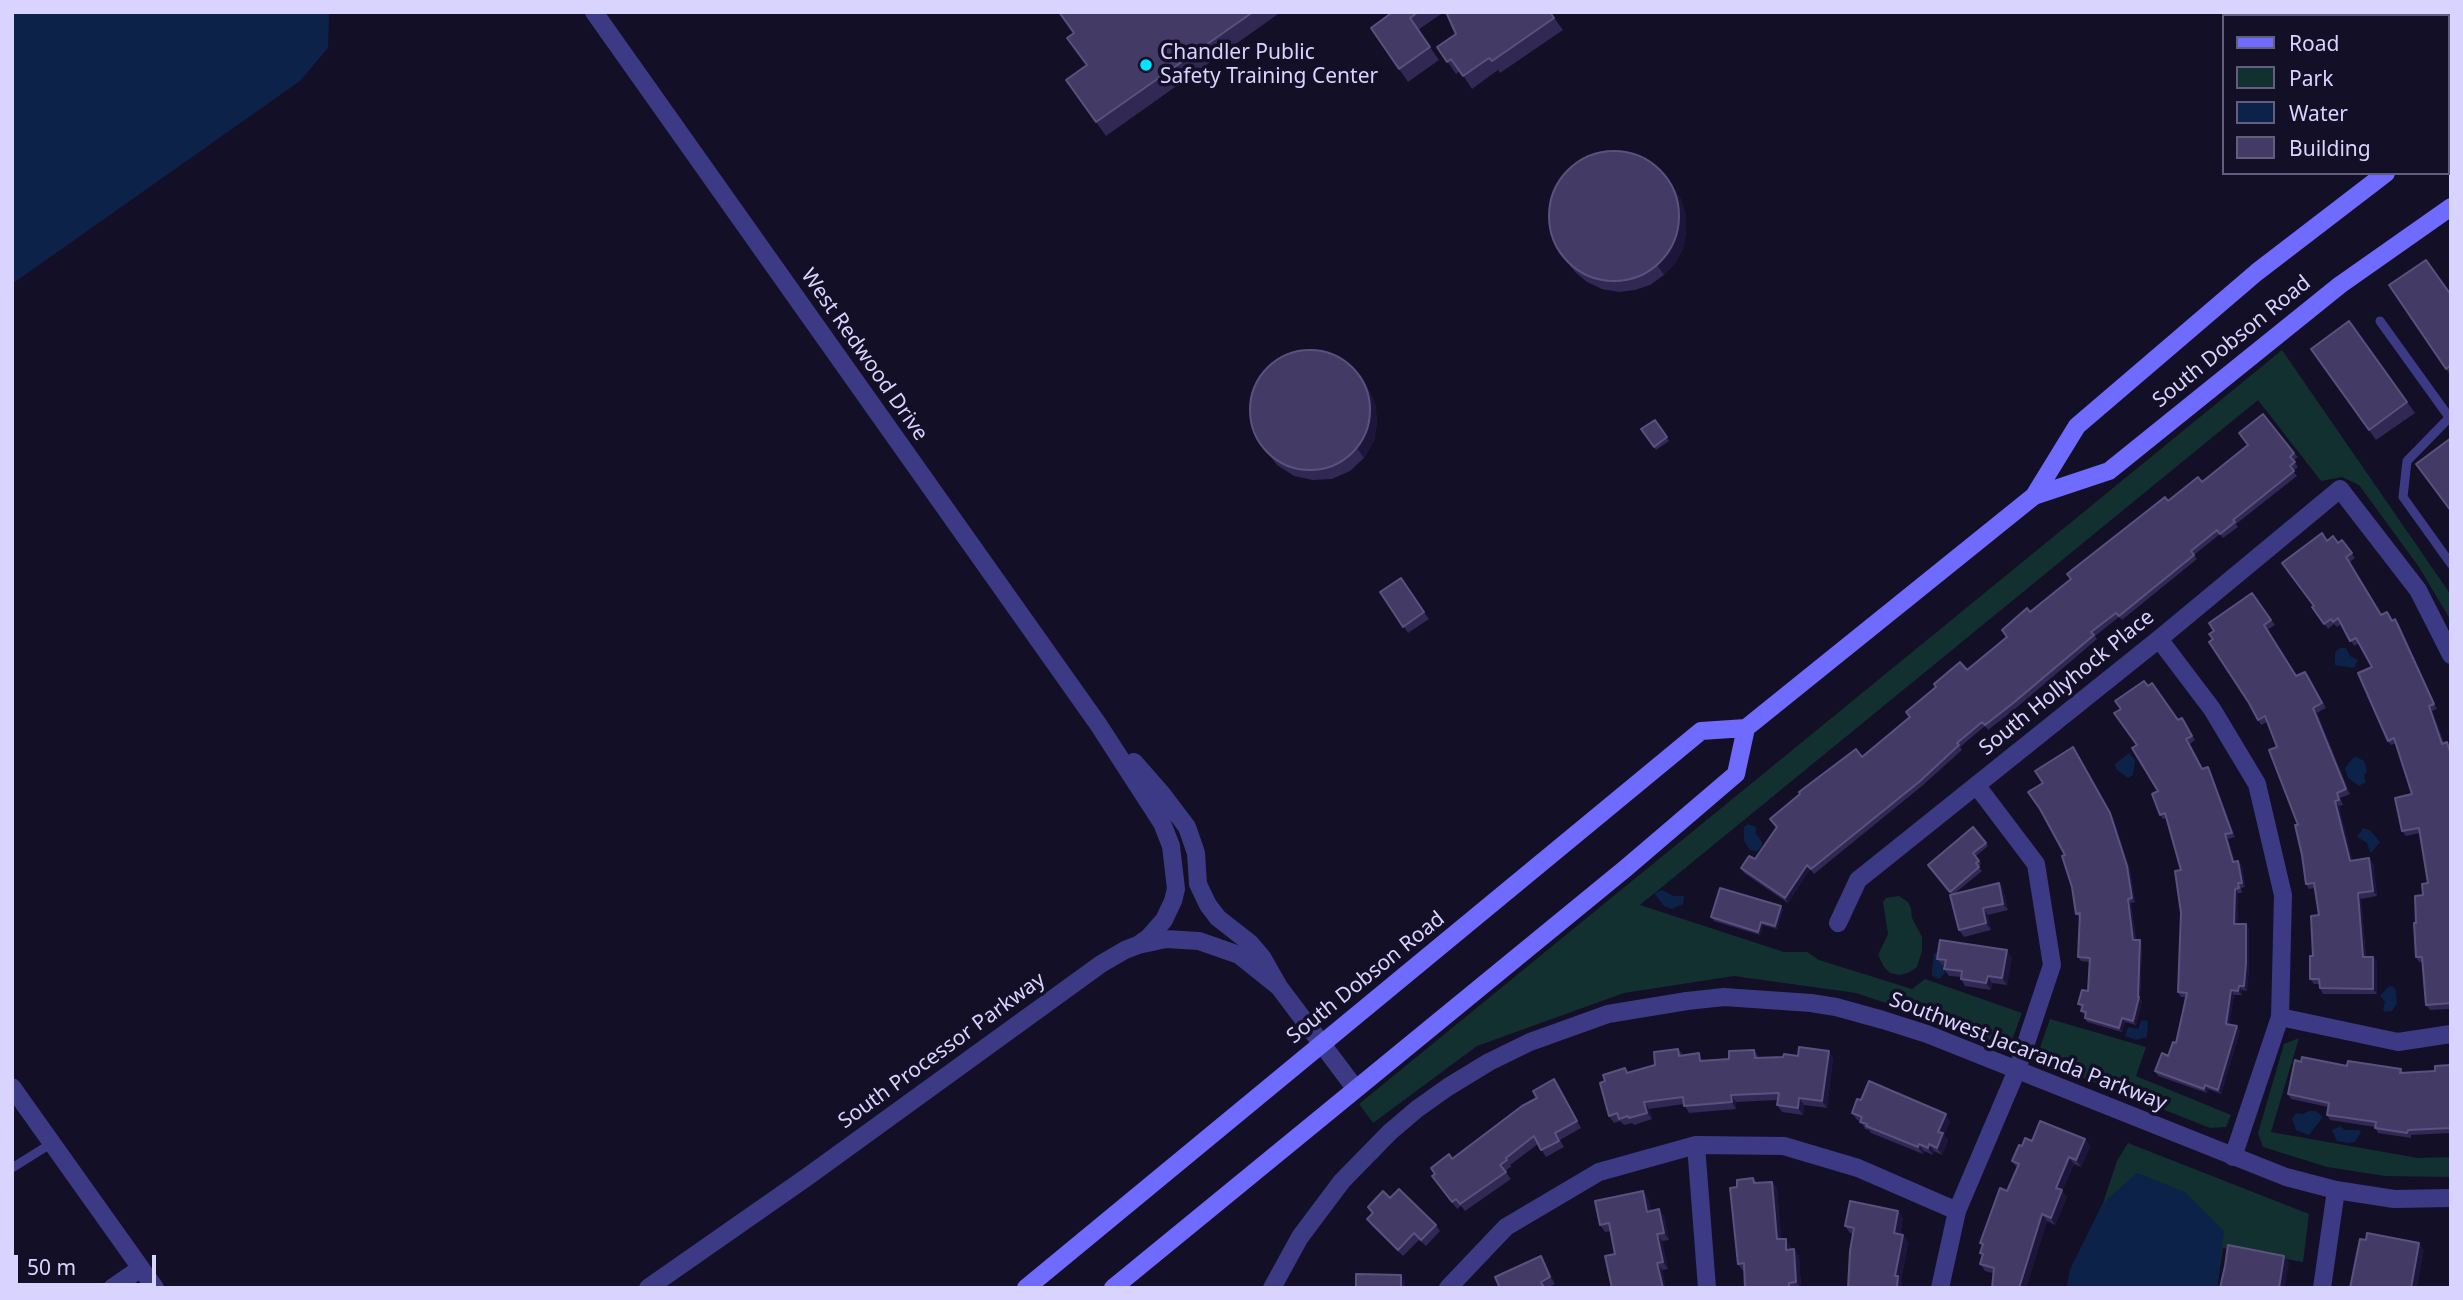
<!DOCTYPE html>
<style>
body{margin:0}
#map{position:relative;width:2463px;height:1300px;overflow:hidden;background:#130f26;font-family:"Noto Sans",sans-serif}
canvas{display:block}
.frame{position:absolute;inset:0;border:14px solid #d9d4ff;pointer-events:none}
.legend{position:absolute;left:2222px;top:14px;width:228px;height:161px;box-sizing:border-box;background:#130f26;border:2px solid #625e7d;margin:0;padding:9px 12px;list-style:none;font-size:21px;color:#d9d4ff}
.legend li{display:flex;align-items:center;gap:14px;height:35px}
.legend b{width:35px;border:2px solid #625e7d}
.scale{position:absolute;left:14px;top:1255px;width:142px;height:32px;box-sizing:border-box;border:4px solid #d9d4ff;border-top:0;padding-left:9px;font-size:21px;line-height:24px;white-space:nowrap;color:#d9d4ff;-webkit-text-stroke:5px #130f26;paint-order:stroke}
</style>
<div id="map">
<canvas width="2463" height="1300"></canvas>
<div class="frame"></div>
<ul class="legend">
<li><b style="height:9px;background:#6f6bff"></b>Road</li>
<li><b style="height:19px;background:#12302f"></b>Park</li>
<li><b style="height:19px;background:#0c2248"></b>Water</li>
<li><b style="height:19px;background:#433a66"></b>Building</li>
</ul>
<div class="scale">50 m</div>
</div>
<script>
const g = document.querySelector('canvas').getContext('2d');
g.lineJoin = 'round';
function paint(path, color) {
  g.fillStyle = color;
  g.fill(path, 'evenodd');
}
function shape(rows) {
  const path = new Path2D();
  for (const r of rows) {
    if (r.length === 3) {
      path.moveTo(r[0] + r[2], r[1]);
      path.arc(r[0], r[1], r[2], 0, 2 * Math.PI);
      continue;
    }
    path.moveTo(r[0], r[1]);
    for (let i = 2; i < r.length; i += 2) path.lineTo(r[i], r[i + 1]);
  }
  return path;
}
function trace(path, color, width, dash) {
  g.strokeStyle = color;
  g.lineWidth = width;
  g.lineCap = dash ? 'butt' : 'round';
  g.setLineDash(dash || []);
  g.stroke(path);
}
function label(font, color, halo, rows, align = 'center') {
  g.font = font + ' "Noto Sans",sans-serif';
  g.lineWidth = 7;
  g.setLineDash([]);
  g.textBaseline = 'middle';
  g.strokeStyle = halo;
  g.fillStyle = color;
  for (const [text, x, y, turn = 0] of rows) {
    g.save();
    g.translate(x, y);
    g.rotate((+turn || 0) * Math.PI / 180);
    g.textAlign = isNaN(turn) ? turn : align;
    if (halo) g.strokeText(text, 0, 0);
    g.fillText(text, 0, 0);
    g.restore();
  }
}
const green = shape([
 [2282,350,2451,595,2451,621,2419,567,2359,485,2342,477,2321,481,2258,400,1640,905,1784,952,1807,952,1819,960,1912,989,1925,979,2022,1013,2009,1048,1963,1029,1856,993,1734,976,1624,993,1477,1046,1373,1123,1359,1104],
 [1899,896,1908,902,1911,909,1912,918,1922,937,1922,951,1917,967,1908,973,1899,975,1890,973,1884,967,1878,955,1888,934,1883,902,1886,898],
 [2050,1019,2146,1047,2136,1076,2231,1115,2226,1127,2210,1128,2036,1059],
 [2299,1038,2271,1132,2418,1158,2451,1157,2451,1177,2385,1176,2327,1167,2263,1147,2258,1133,2284,1044],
 [2128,1143,2309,1214,2303,1262,2223,1248,2217,1288,2067,1288,2070,1270,2103,1203,2117,1161]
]);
const water = shape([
 [329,12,328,48,300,81,12,284,12,13],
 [2405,12,2451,12,2451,54,2447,57,2447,16,2401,16],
 [2340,648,2346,648,2350,656,2358,660,2354,668,2335,665,2335,652],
 [2129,753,2135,760,2133,775,2128,778,2116,769,2115,764],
 [2357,757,2364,761,2367,771,2364,776,2366,782,2359,786,2348,778,2345,768,2353,758],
 [1748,824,1756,827,1756,834,1762,842,1762,846,1757,851,1750,850,1744,841,1744,827],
 [2363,828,2370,830,2380,842,2372,852,2370,852,2367,843,2357,837],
 [1662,890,1674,896,1684,896,1683,904,1672,909,1664,906,1654,893],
 [1939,950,1945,973,1939,979,1932,976,1932,970,1934,954],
 [2389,986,2394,987,2396,991,2397,1003,2392,1011,2385,1012,2383,1009,2385,1002,2380,996],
 [2144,1020,2148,1021,2147,1037,2136,1040,2125,1036,2128,1027,2138,1029,2141,1021],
 [2309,1111,2316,1111,2323,1117,2309,1135,2296,1130,2292,1119,2296,1113,2303,1114],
 [2340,1126,2345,1130,2359,1130,2361,1132,2355,1142,2348,1143,2337,1141,2332,1130],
 [2137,1173,2185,1192,2224,1231,2217,1288,2067,1288,2070,1270,2103,1203]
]);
const service = shape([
 [2380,321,2449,417],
 [2451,416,2407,461,2403,497,2451,564],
 [12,1168,52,1143]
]);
const minor = shape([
 [594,12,1098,724,1162,823,1171,846,1176,889,1173,901,1164,920,1149,937,1138,945],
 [2159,639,2212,709,2257,784,2283,895,2280,1017,2233,1157],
 [1134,762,1162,794,1187,827,1196,853,1198,884,1208,905,1218,918,1250,943,1262,957,1279,987,1355,1088],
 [1838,923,1858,880,2159,639,2340,489,2418,590,2451,655],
 [2280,1017,2398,1042,2451,1034],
 [12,1087,155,1288],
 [1696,1145,1707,1288],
 [112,1288,141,1268],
 [648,1288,807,1177,1101,964,1125,950,1138,945,1166,939,1199,941,1239,955,1279,987],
 [1448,1288,1506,1227,1599,1172,1696,1145,1784,1146,1858,1168,1957,1211],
 [1940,1288,1957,1211,2017,1070,2052,965,2036,864,1977,786],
 [2322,1288,2336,1190]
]);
const tertiary = shape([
 [1272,1288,1300,1237,1342,1181,1390,1132,1417,1109,1448,1087,1489,1062,1530,1042,1608,1014,1687,1001,1724,997,1811,1003,1836,1007,1883,1020,1927,1034,2286,1177,2336,1190,2394,1199,2451,1198]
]);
const secondary = shape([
 [2447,123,2451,118],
 [2034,496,2077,426,2257,272,2386,173],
 [1026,1288,1701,731,1746,728,2034,496,2109,471,2340,285,2451,207],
 [1113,1288,1626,868,1736,774,1746,728]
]);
const wall = shape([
 [1059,12,1281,12,1106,136,1066,80,1087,65,1074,33],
 [1389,12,1444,12,1418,30,1439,60,1408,82,1371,28,1390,14],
 [1550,12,1563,30,1500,73,1498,70,1472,89,1460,71,1456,74,1437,47,1456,34],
 [1666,176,1681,200,1686,216,1686,233,1683,249,1675,263,1664,275,1650,285,1635,290,1619,292,1602,289,1587,282,1575,272,1557,249],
 [2389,285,2451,295,2451,376],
 [2349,321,2415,413,2376,440,2311,349],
 [1359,375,1366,385,1375,403,1377,422,1374,441,1364,458,1350,471,1332,479,1313,480,1294,476,1277,465,1258,440],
 [1655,420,1669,441,1656,450,1641,429],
 [2294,453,2298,457,2293,461,2298,467,2293,471,2297,476,2236,524,2238,527,2223,538,2220,534,2194,555,2197,559,2122,620,2119,617,2095,636,2097,639,2015,709,1988,730,1985,726,1960,747,1962,750,1922,786,1814,874,1810,869,1788,903,1744,873,1741,868,1755,859,1862,757,2007,637,2030,612,2168,501,2202,482],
 [2342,540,2355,558,2350,562,2382,615,2399,624,2437,709,2432,711,2444,743,2447,742,2451,749,2451,1009,2430,1010,2426,1005,2422,962,2419,962,2416,957,2416,923,2423,895,2428,883,2420,833,2406,836,2402,831,2412,794,2396,743,2391,745,2388,741,2372,667,2359,643,2354,646,2341,624,2337,627,2334,624,2328,629,2312,607,2314,606,2327,541,2338,543],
 [1401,578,1429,619,1408,633,1380,592],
 [2252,593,2275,625,2267,630,2297,676,2309,677,2326,708,2317,713,2350,794,2340,798,2343,805,2339,806,2352,860,2373,863,2377,896,2361,899,2366,957,2373,957,2377,962,2377,994,2323,994,2320,988,2319,984,2314,984,2310,979,2319,915,2315,888,2309,889,2306,884,2298,825,2277,747,2267,722,2261,725,2258,720,2249,703,2213,639,2214,631],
 [2148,686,2178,720,2182,718,2195,740,2190,744,2203,769,2211,772,2235,837,2228,839,2235,862,2238,861,2242,866,2245,887,2241,888,2242,893,2238,893,2238,924,2246,924,2249,929,2249,968,2247,991,2242,990,2242,995,2234,995,2229,1024,2240,1031,2221,1094,2208,1089,2207,1093,2158,1076,2155,1071,2168,1056,2176,1043,2186,997,2181,997,2178,992,2181,913,2181,870,2167,818,2163,819,2160,815,2158,791,2137,745],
 [2040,810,2113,817,2130,870,2135,902,2131,903,2136,940,2142,944,2140,999,2142,1001,2136,1025,2125,1022,2122,1032,2087,1022,2085,1018,2085,1015,2081,1011,2082,1008,2078,1004,2088,991,2089,962,2081,961,2078,957,2080,918,2076,914,2072,887,2065,855],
 [1973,827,1988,846,1976,856,1981,864,1978,867,1982,871,1954,894,1999,883,2003,890,2008,910,1988,915,1991,930,1964,937,1959,930,1952,895,1928,865],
 [1781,906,1783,909,1777,929,1763,925,1760,935,1714,921,1711,917],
 [2012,957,2007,985,1992,983,1991,990,1965,986,1961,979,1961,977,1949,976,1944,969,1945,966,1942,965,1937,959],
 [1678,1049,1683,1055,1704,1060,1729,1059,1754,1050,1759,1058,1798,1056,1833,1058,1827,1108,1804,1105,1803,1115,1782,1112,1777,1105,1778,1100,1736,1102,1736,1109,1689,1113,1684,1104,1649,1109,1652,1119,1634,1125,1632,1123,1624,1125,1620,1121,1614,1123,1609,1116,1605,1081,1625,1068,1628,1073,1655,1065],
 [2451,1065,2451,1133,2411,1135,2411,1138,2378,1133,2375,1127,2330,1120,2327,1115,2328,1107,2291,1099,2288,1094,2347,1066,2401,1069,2404,1073,2435,1071],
 [1558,1086,1581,1128,1560,1140,1564,1147,1546,1157,1538,1144,1510,1165,1512,1166,1505,1171,1511,1179,1465,1211,1461,1206,1457,1209,1432,1176],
 [1852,1113,1950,1121,1944,1135,1948,1140,1942,1155,1934,1151,1933,1155,1924,1151,1923,1154,1871,1133,1869,1130,1865,1129,1861,1121,1857,1120],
 [2085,1139,2090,1146,2081,1167,2074,1164,2062,1191,2067,1197,2055,1225,2047,1221,2026,1288,1992,1288,1993,1273,1985,1271,1980,1264,1982,1256,1980,1253,1982,1246,1980,1243,2007,1191,2017,1168,2012,1161,2022,1146,2032,1141],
 [1753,1178,1757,1183,1772,1182,1777,1189,1781,1239,1790,1245,1791,1250,1799,1256,1801,1288,1745,1288,1744,1271,1743,1271,1738,1264],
 [1390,1198,1436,1225,1440,1231,1426,1246,1419,1240,1403,1256,1372,1226,1367,1219,1372,1214,1368,1207],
 [1648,1198,1651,1211,1664,1216,1669,1240,1662,1241,1668,1269,1662,1270,1666,1288,1612,1288,1615,1254,1611,1231,1605,1232,1600,1225],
 [1898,1211,1903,1218,1900,1235,1903,1235,1908,1242,1901,1281,1902,1283,1902,1288,1848,1288,1853,1234,1850,1233,1845,1226],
 [1545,1263,1555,1284,1547,1288,1500,1288]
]);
const shadedWall = shape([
 [1666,176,1681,200,1686,216,1686,233,1683,249,1675,263,1664,275,1657,265],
 [1359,375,1366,385,1375,403,1377,422,1374,441,1364,458,1357,448],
 [2395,619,2399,624,2437,709,2434,704],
 [2429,706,2432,711,2445,749,2442,744],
 [2313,708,2317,713,2350,794,2346,789],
 [2076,751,2113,817,2130,870,2135,902,2132,898],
 [2208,767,2211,772,2235,837,2232,833],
 [2335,801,2339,806,2354,866,2350,861],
 [2225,834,2228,839,2236,867,2233,862],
 [2369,858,2373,863,2377,896,2373,891],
 [2238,861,2242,866,2245,887,2242,883],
 [1807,865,1810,869,1788,903,1785,898],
 [1999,883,2003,890,2008,910,2003,904],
 [2235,889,2238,893,2238,929,2234,924],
 [2358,893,2361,899,2366,962,2363,957],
 [2128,899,2131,903,2136,944,2133,940],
 [1781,906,1783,909,1777,929,1775,926],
 [1983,908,1988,915,1991,930,1986,923],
 [1761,922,1763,925,1760,935,1758,932],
 [2246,924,2249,929,2249,968,2247,991,2244,986],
 [2140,940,2142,944,2140,999,2142,1001,2136,1025,2133,1021,2138,997],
 [2007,950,2012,957,2007,985,2002,978],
 [2373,957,2377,962,2377,994,2373,989],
 [1988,976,1992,983,1991,990,1986,983],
 [2239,986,2242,990,2242,995,2238,991],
 [2231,990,2234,995,2229,1028,2226,1024],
 [2122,1018,2125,1022,2122,1032,2119,1028],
 [2237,1026,2240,1031,2221,1094,2218,1090],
 [1829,1051,1833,1058,1827,1108,1822,1101],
 [2205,1085,2208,1089,2207,1093,2204,1089],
 [1731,1095,1736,1102,1736,1109,1732,1102],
 [1799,1098,1804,1105,1803,1115,1798,1108],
 [1644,1102,1649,1109,1652,1119,1647,1113],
 [1946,1114,1950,1121,1944,1135,1948,1140,1942,1155,1937,1148,1938,1132],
 [2085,1139,2090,1146,2081,1167,2076,1160],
 [1919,1144,1924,1151,1923,1154,1918,1147],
 [1929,1144,1934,1151,1933,1155,1928,1148],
 [2069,1157,2074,1164,2062,1191,2067,1197,2055,1225,2051,1218,2056,1188],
 [1772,1182,1777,1189,1782,1246,1777,1239],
 [1643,1191,1648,1198,1652,1219,1647,1212],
 [1659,1209,1664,1216,1669,1240,1664,1233],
 [1898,1211,1903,1218,1899,1240,1894,1233],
 [2042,1214,2047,1221,2026,1288,2019,1288],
 [1657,1234,1662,1241,1668,1269,1663,1262],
 [1903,1235,1908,1242,1901,1281,1902,1283,1902,1288,1897,1288,1895,1276],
 [1786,1239,1790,1245,1791,1257,1786,1250],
 [2419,1243,2424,1250,2417,1288,2411,1288],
 [1794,1249,1799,1256,1801,1288,1796,1282],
 [1541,1256,1545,1263,1555,1284,1550,1277],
 [2284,1256,2289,1263,2285,1288,2279,1288],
 [1657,1263,1662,1270,1666,1288,1663,1288],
 [1401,1275,1405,1282,1405,1288,1401,1288]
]);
const building = shape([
 [1059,12,1253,12,1096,122,1066,80,1087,65,1067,38,1074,33,1059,12],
 [1389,12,1418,12,1410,18,1430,47,1399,69,1371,28,1390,14,1389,12],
 [1446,12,1550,12,1554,18,1492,61,1489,58,1463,76,1451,59,1447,62,1437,47,1456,34,1446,12],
 [1614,216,65],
 [2426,260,2451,295,2451,365,2446,369,2389,285,2426,260],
 [2349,321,2407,402,2369,430,2311,349,2349,321],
 [1310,410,60],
 [2263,414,2294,453,2290,457,2295,462,2290,466,2294,471,2233,520,2235,522,2220,534,2217,530,2191,551,2194,555,2119,616,2116,613,2091,632,2094,635,2012,704,1985,725,1982,722,1957,743,1959,745,1919,782,1811,869,1807,865,1785,898,1741,868,1749,856,1755,859,1777,827,1770,819,1800,794,1799,792,1856,749,1862,757,1910,717,1906,712,1936,687,1934,684,1960,662,1967,670,2007,637,2002,630,2027,608,2030,612,2071,579,2067,574,2165,497,2168,501,2198,477,2202,482,2248,445,2239,433,2263,414],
 [1655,420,1667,437,1654,447,1641,429,1655,420],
 [2451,438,2451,511,2416,464,2451,438],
 [2322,533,2327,541,2333,536,2338,543,2342,540,2352,553,2346,557,2381,615,2387,612,2392,621,2395,619,2434,704,2429,706,2442,744,2447,742,2451,755,2451,1003,2426,1005,2422,957,2416,957,2414,923,2416,923,2415,896,2423,895,2422,884,2428,883,2419,828,2402,831,2395,798,2412,794,2394,738,2388,741,2358,673,2372,667,2356,638,2350,641,2338,618,2333,622,2331,619,2324,624,2312,607,2314,606,2282,563,2322,533],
 [1401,578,1424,612,1403,627,1380,592,1401,578],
 [2252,593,2271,620,2264,625,2296,676,2305,672,2322,703,2313,708,2346,789,2337,793,2339,800,2335,801,2350,861,2369,858,2373,891,2358,893,2363,957,2373,957,2373,989,2320,988,2319,979,2310,979,2310,956,2313,956,2311,916,2319,915,2314,883,2306,884,2302,855,2295,825,2298,825,2269,750,2277,747,2265,716,2258,720,2249,703,2209,642,2213,639,2209,634,2214,631,2209,623,2252,593],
 [2144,681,2148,686,2152,683,2178,720,2182,718,2192,736,2186,739,2202,769,2208,767,2232,833,2225,834,2233,862,2238,861,2242,883,2238,883,2239,888,2235,889,2234,924,2246,924,2246,963,2244,986,2239,986,2238,991,2231,990,2226,1024,2237,1026,2218,1090,2205,1085,2204,1089,2155,1071,2162,1053,2168,1056,2173,1042,2176,1043,2187,993,2178,992,2181,913,2175,871,2181,870,2165,813,2160,815,2152,794,2158,791,2132,748,2137,745,2114,713,2121,709,2115,701,2144,681],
 [2073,747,2110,813,2127,866,2132,898,2128,899,2133,940,2140,940,2138,997,2139,997,2133,1021,2122,1018,2119,1028,2085,1018,2086,1012,2081,1011,2083,1005,2078,1004,2082,990,2088,991,2090,958,2078,957,2080,913,2076,914,2072,887,2062,856,2065,855,2040,809,2028,792,2043,783,2035,771,2073,747],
 [1973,827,1986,843,1973,853,1979,861,1976,863,1979,867,1950,892,1928,865,1973,827],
 [1999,883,2003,904,1983,908,1986,923,1959,930,1950,895,1999,883],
 [1720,888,1781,906,1775,926,1761,922,1758,932,1711,917,1720,888],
 [1940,940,2007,950,2002,978,1988,976,1986,983,1961,979,1962,971,1944,969,1946,960,1937,959,1940,940],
 [1799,1047,1829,1051,1822,1101,1799,1098,1798,1108,1777,1105,1779,1093,1731,1095,1732,1102,1684,1106,1683,1097,1644,1102,1647,1113,1629,1118,1628,1116,1619,1119,1617,1113,1609,1116,1600,1083,1605,1081,1603,1075,1625,1068,1627,1073,1655,1065,1654,1052,1678,1049,1679,1056,1699,1053,1700,1061,1729,1059,1729,1051,1754,1050,1755,1058,1783,1057,1784,1054,1798,1056,1799,1047],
 [2302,1057,2347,1066,2348,1061,2401,1069,2400,1073,2435,1071,2435,1066,2451,1065,2451,1128,2408,1130,2407,1133,2375,1128,2376,1122,2327,1115,2329,1103,2288,1094,2295,1060,2301,1062,2302,1057],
 [1554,1079,1577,1121,1555,1133,1559,1141,1541,1150,1534,1136,1506,1158,1507,1160,1500,1165,1506,1172,1460,1204,1456,1199,1452,1202,1432,1176,1435,1174,1431,1168,1449,1154,1452,1159,1522,1106,1537,1098,1533,1091,1554,1079],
 [1869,1081,1946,1114,1938,1132,1943,1133,1937,1148,1929,1144,1928,1148,1919,1144,1918,1147,1866,1126,1867,1124,1860,1122,1862,1117,1852,1113,1857,1099,1861,1100,1869,1081],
 [2040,1121,2085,1139,2076,1160,2069,1157,2056,1188,2062,1190,2051,1218,2042,1214,2019,1288,1992,1288,1994,1268,1980,1264,1983,1254,1980,1253,1983,1244,1980,1243,2000,1188,2007,1191,2019,1164,2012,1161,2019,1145,2022,1146,2025,1138,2032,1141,2040,1121],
 [1753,1178,1754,1183,1772,1182,1777,1239,1786,1239,1786,1250,1794,1249,1796,1282,1789,1283,1789,1288,1745,1288,1744,1263,1738,1264,1730,1188,1737,1187,1737,1180,1753,1178],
 [1399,1189,1436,1225,1421,1240,1414,1233,1398,1250,1367,1219,1373,1213,1368,1207,1383,1191,1390,1198,1399,1189],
 [1643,1191,1647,1212,1659,1209,1664,1233,1657,1234,1663,1262,1657,1263,1663,1288,1612,1288,1605,1256,1615,1254,1609,1223,1600,1225,1595,1201,1643,1191],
 [1850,1201,1898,1211,1894,1233,1903,1235,1895,1276,1898,1276,1897,1288,1848,1288,1850,1251,1854,1228,1845,1226,1850,1201],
 [2367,1233,2419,1243,2411,1288,2350,1288,2360,1239,2366,1240,2367,1233],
 [2228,1245,2284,1256,2279,1288,2220,1288,2225,1266,2228,1245],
 [1541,1256,1550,1277,1541,1282,1544,1288,1500,1288,1495,1277,1541,1256],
 [1356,1274,1401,1275,1401,1288,1356,1288,1356,1274]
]);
const markers = [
 [1146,65,7,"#00e5ff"]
];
const poiNames = [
 ["Chandler Public",1160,53],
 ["Safety Training Center",1160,77]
];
const streetNames = [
 ["South Dobson Road",2232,342,-39],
 ["West Redwood Drive",864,355,55],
 ["South Hollyhock Place",2067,683,-39],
 ["South Dobson Road",1366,978,-39],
 ["South Processor Parkway",942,1051,-36],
 ["Southwest Jacaranda Parkway",2028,1052,21]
];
paint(green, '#12302f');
paint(water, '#0c2248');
trace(service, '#3d3a85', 9);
trace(minor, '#3d3a85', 18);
trace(tertiary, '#3d3a85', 18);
trace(secondary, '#6f6bff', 18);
paint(wall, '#312854');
paint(shadedWall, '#1d163a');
paint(building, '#433a66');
trace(building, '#5a527e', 2);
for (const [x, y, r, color] of markers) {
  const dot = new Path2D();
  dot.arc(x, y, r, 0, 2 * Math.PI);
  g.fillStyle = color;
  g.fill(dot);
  trace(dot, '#130f26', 2.5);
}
label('21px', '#d9d4ff', '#130f26', poiNames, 'left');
label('21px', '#d9d4ff', '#130f26', streetNames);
</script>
